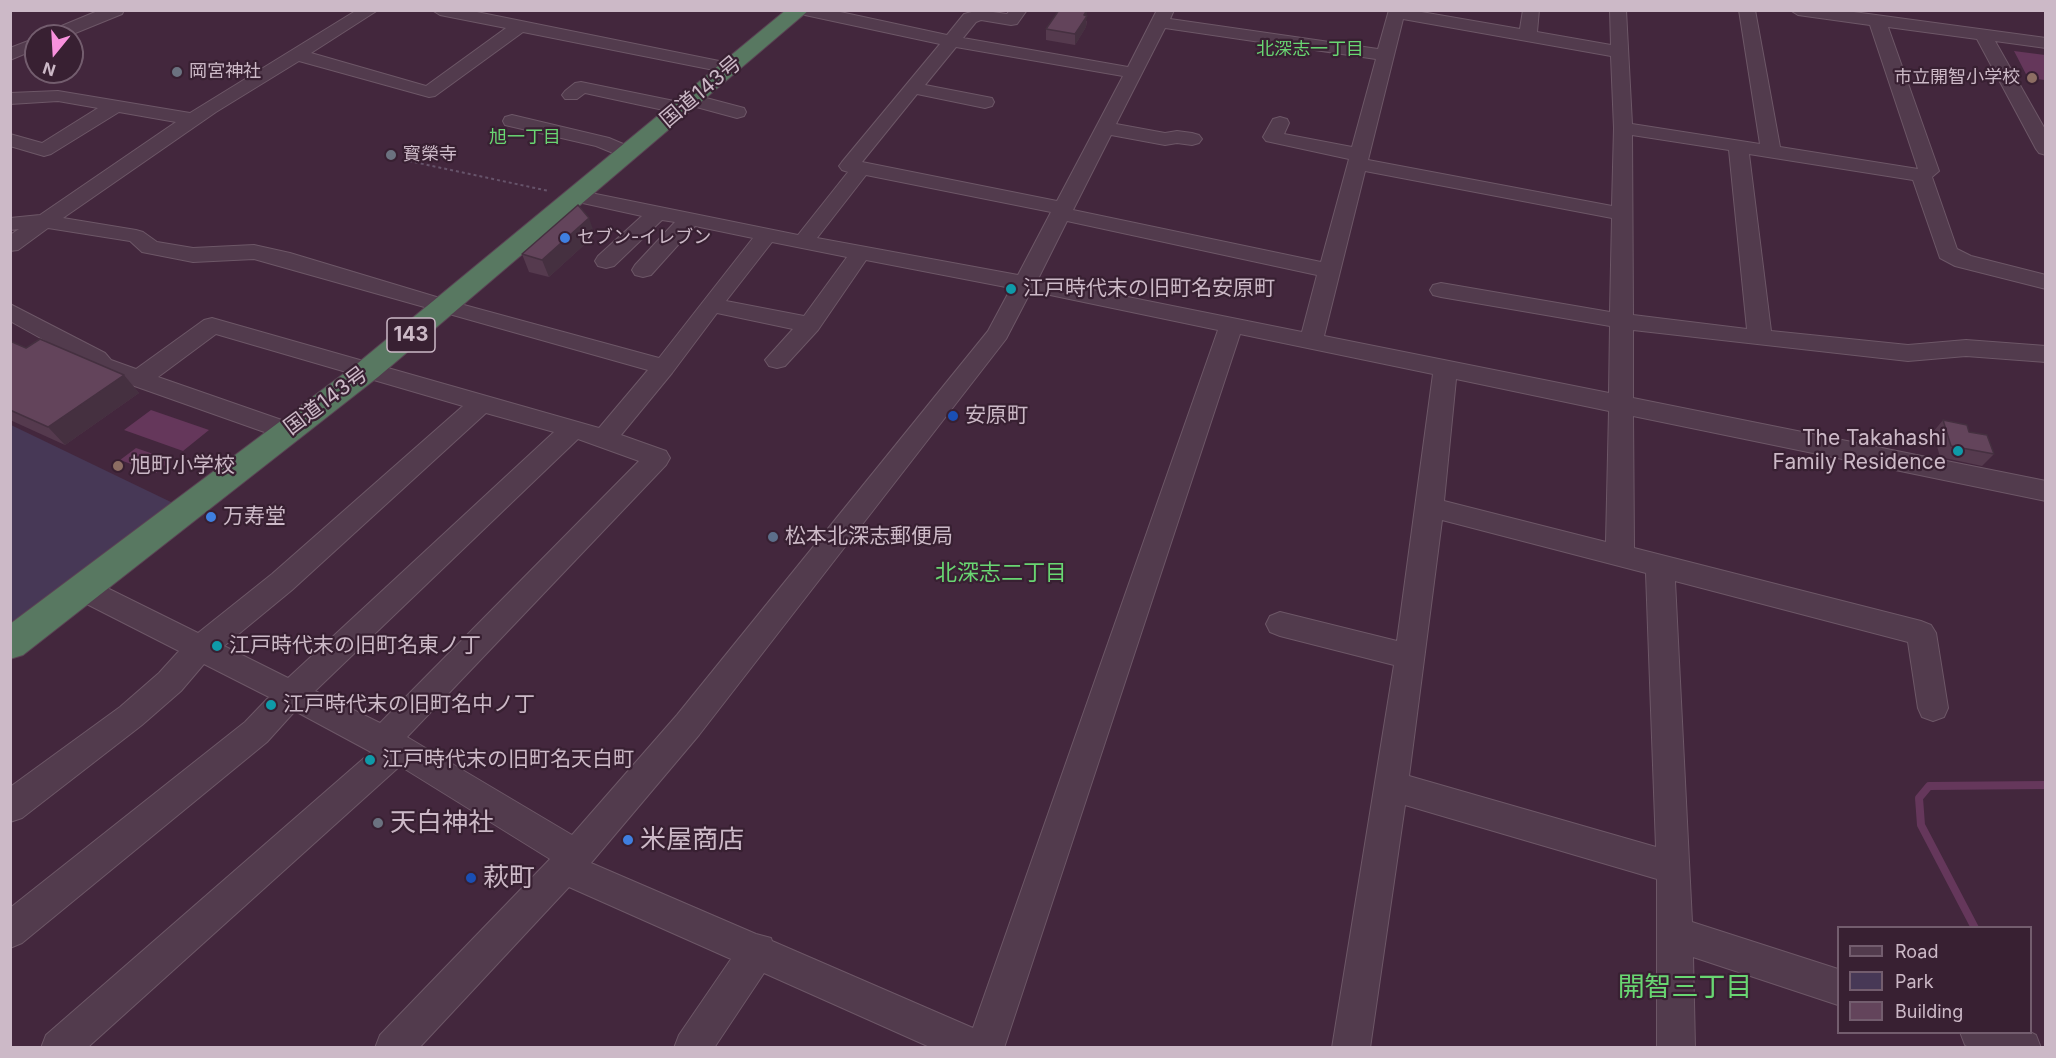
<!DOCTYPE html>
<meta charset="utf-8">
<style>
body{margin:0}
#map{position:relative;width:2056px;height:1058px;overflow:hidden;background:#43273d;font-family:Inter,sans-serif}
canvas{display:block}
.frame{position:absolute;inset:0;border:12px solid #ccb9c7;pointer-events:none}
.legend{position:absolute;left:1837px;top:926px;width:195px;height:108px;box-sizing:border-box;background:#382032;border:2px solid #735d6e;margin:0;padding:8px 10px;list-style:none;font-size:18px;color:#ccb9c7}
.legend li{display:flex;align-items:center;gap:12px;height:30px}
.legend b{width:30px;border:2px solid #735d6e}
.north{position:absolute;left:24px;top:24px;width:60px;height:60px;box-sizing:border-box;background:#382032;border:2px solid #735d6e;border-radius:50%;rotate:198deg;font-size:16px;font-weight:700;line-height:24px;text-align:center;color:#ccb9c7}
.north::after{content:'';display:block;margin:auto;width:21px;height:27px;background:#f891dd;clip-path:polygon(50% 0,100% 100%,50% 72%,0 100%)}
</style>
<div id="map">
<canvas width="2056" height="1058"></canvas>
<div class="frame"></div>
<ul class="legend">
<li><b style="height:8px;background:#523b4d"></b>Road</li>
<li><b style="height:16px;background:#473856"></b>Park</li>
<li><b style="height:16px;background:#63445b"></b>Building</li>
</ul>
<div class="north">N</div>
</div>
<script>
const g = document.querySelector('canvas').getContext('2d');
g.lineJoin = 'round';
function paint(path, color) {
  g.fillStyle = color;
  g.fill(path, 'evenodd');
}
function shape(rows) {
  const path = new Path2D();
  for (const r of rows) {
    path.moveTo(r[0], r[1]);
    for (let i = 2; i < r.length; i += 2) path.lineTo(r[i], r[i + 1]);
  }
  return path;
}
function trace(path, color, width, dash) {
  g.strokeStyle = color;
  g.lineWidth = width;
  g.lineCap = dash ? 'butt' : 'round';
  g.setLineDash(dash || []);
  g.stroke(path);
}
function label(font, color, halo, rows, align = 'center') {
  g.font = font + ' Inter,"Noto Sans JP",sans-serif';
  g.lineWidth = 4.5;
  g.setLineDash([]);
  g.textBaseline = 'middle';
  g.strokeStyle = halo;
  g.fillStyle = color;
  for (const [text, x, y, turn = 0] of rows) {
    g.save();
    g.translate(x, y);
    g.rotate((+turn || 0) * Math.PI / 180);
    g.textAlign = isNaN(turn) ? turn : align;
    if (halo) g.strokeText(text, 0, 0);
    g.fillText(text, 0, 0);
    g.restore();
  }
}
const green = shape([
 [11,425,175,504,11,629]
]);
const water = shape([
 [2014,51,2045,55,2045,80,2028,78],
 [151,410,209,430,183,451,124,430],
 [136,448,171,460,156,473,120,460]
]);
const stream = shape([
 [1975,928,1921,825,1919,798,1929,786,2046,785]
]);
const path = shape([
 [409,161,549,191]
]);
const minor = shape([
 [100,10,124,10,122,14,68,36,44,36,47,32,100,10],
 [357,10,378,10,311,53,426,86,506,28,440,15,432,10,467,10,729,63,735,64,738,68,735,72,729,73,523,32,435,96,429,97,299,61,216,112,63,218,136,230,143,232,157,242,193,248,254,245,290,253,453,302,659,358,753,238,695,226,651,275,643,277,635,275,632,270,635,265,675,222,662,220,614,266,606,268,598,266,595,261,598,256,642,216,569,200,566,196,569,192,576,190,798,235,848,172,842,170,839,166,842,162,940,44,805,15,797,10,831,10,947,35,964,14,979,10,1007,14,1010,10,1027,10,1017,24,1011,25,981,20,976,22,963,38,1128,67,1157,10,1174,10,1170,19,1378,49,1389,10,1410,10,1520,29,1523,10,1539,10,1537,32,1611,45,1610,10,1626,10,1632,124,1760,144,1739,10,1755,10,1780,147,1918,169,1870,25,1798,15,1790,10,1839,10,2046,38,2046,48,1995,41,2046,131,2046,155,2039,153,2036,149,1977,39,1888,27,1939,171,1932,177,1957,249,1971,256,2046,275,2046,289,1955,266,1940,258,1913,180,1749,154,1771,331,1908,345,1966,340,2046,346,2046,362,1966,356,1908,361,1633,330,1633,398,2046,481,2046,501,1633,416,1634,548,1921,621,1931,625,1936,633,1948,708,1944,717,1933,721,1922,717,1918,708,1908,642,1675,581,1692,922,1838,969,1838,1005,1693,957,1695,1048,1657,1048,1657,879,1405,805,1370,1048,1332,1048,1394,665,1280,636,1270,632,1266,624,1270,616,1280,612,1397,641,1433,374,1240,334,1004,1048,932,1048,764,973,714,1048,674,1048,679,1035,731,959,569,887,419,1048,375,1048,380,1035,550,859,400,766,87,1048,41,1048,46,1035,371,752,295,711,267,742,22,943,10,948,10,908,245,722,269,697,204,664,181,691,142,725,22,818,10,822,10,787,120,707,159,673,179,651,73,597,69,589,73,581,83,578,93,581,198,633,272,574,463,406,216,334,158,377,296,425,300,431,296,437,287,440,95,372,89,365,10,321,10,304,105,353,111,360,136,369,204,320,212,318,599,428,648,370,254,259,193,262,142,252,130,241,48,228,18,250,10,251,10,235,19,229,10,230,10,218,40,215,176,122,119,112,51,154,44,156,10,146,10,134,42,143,98,108,58,101,10,104,10,93,58,91,190,113,357,10],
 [1403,19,1611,56,1614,128,1612,206,1368,160,1403,19],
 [1165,28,1376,59,1352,147,1284,134,1289,123,1287,119,1280,117,1273,119,1263,137,1266,141,1349,159,1321,262,1073,210,1111,135,1165,145,1177,143,1192,145,1199,143,1202,139,1199,135,1192,133,1177,131,1165,133,1116,124,1165,28],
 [956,47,1123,76,1057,201,862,162,917,94,985,108,992,106,994,102,992,98,925,85,956,47],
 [1632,135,1729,150,1747,329,1633,315,1632,135],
 [1365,171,1612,218,1610,312,1441,283,1433,285,1430,290,1433,295,1441,297,1610,326,1609,393,1324,336,1365,171],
 [866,175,1051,212,1018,275,817,238,866,175],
 [1067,221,1317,275,1302,332,1038,279,1067,221],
 [772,242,847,257,804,316,726,301,772,242],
 [866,260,1011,288,988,331,677,715,572,835,407,737,666,465,670,458,666,451,621,435,672,373,717,313,793,329,765,360,769,366,777,368,785,366,818,330,866,260],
 [1031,291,1218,330,973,1028,772,941,771,938,756,934,591,863,699,735,1006,339,1031,291],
 [1456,379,1609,411,1606,542,1444,501,1456,379],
 [486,413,554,432,288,678,224,646,292,590,486,413],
 [578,439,639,461,380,723,315,691,578,439],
 [1442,520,1646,573,1656,847,1409,776,1442,520],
 [36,38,36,49,10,60,10,48,36,38],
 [581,82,684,103,682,100,684,96,691,94,744,108,746,112,744,116,737,118,689,105,691,108,689,112,682,114,585,93,577,99,565,99,562,95,565,91,575,83,581,82],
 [512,115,609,138,635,149,638,153,635,157,628,159,596,146,505,125,503,121,505,117,512,115],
 [1960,1032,2030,1032,2036,1035,2041,1048,1971,1048,1965,1045,1960,1032]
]);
const highway = shape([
 [786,10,809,10,378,377,23,655,10,659,10,624,358,363,786,10]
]);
const wall = shape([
 [1087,21,1086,27,1075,45,1046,40,1046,29],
 [595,235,549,277,529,272,522,254],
 [10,341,26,348,124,375,139,393,65,445,10,420],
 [1943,420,1969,432,1994,454,1982,466,1940,457,1933,432]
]);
const shadedWall = shape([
 [1087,10,1086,27,1075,45,1075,34],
 [589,218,595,235,549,277,542,260],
 [124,375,139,393,65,445,48,427]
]);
const building = shape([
 [1059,10,1087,10,1084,15,1087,16,1075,34,1046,29,1059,10],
 [578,205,589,218,542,260,522,254,578,205],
 [40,339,124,375,48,427,10,410,10,341,26,348,40,339],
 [1943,420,1967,425,1969,432,1987,435,1994,454,1951,446,1943,420]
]);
const markers = [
 [177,72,6,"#6b7280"],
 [2032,78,6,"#8d6e63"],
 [391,155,6,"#6b7280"],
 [565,238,6,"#3f7fe0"],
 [1011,289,6,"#0f9aa8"],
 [953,416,6,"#1a4fb4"],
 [1958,451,6,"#0f9aa8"],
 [118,466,6,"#8d6e63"],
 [211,517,6,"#3f7fe0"],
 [773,537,6,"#5c6f8a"],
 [217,646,6,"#0f9aa8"],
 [271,705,6,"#0f9aa8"],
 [370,760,6,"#0f9aa8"],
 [378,823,6,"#6b7280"],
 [628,840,6,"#3f7fe0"],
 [471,878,6,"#1a4fb4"]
];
const farNeighbourhoodnames = [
 ["北深志一丁目",1310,50],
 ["旭一丁目",525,138]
];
const farPoinames = [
 ["岡宮神社",189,72],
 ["市立開智小学校",2020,78,"right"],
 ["寳榮寺",403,155],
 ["セブン-イレブン",577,238]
];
const shields = [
 [411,335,48]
];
const shieldNames = [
 ["143",411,335]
];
const streetNames = [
 ["国道143号",701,92,-40],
 ["国道143号",326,401,-37]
];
const poiNames = [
 ["江戸時代末の旧町名安原町",1023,289],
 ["安原町",965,416],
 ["The Takahashi",1946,439,"right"],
 ["Family Residence",1946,463,"right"],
 ["旭町小学校",130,466],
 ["万寿堂",223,517],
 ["松本北深志郵便局",785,537],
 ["江戸時代末の旧町名東ノ丁",229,646],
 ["江戸時代末の旧町名中ノ丁",283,705],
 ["江戸時代末の旧町名天白町",382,760]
];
const neighbourhoodNames = [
 ["北深志二丁目",1001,573]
];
const nearPoinames = [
 ["天白神社",390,823],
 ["米屋商店",640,840],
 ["萩町",483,878]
];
const nearNeighbourhoodnames = [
 ["開智三丁目",1685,988]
];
paint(green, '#473856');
paint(water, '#65375b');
trace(stream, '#65375b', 8);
trace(minor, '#6d5767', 2);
trace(highway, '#5a4354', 2);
trace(path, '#66536a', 2, [3, 3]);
paint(minor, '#523b4d');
paint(highway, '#587861');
paint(wall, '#553a4e');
paint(shadedWall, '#453040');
paint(building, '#63445b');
trace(building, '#453040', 1.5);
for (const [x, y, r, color] of markers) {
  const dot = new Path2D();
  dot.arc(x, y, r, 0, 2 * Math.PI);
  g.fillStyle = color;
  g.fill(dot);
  trace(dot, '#382032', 2);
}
label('18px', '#69d672', '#382032', farNeighbourhoodnames);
label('18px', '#ccb9c7', '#382032', farPoinames, 'left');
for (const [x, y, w] of shields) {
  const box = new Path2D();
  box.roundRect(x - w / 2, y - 17, w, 34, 4.5);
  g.fillStyle = '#382032';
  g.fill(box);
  trace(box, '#ccb9c7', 1.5);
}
label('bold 20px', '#ccb9c7', null, shieldNames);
label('21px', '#ccb9c7', '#382032', streetNames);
label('21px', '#ccb9c7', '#382032', poiNames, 'left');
label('22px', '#69d672', '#382032', neighbourhoodNames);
label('26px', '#ccb9c7', '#382032', nearPoinames, 'left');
label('27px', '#69d672', '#382032', nearNeighbourhoodnames);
</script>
